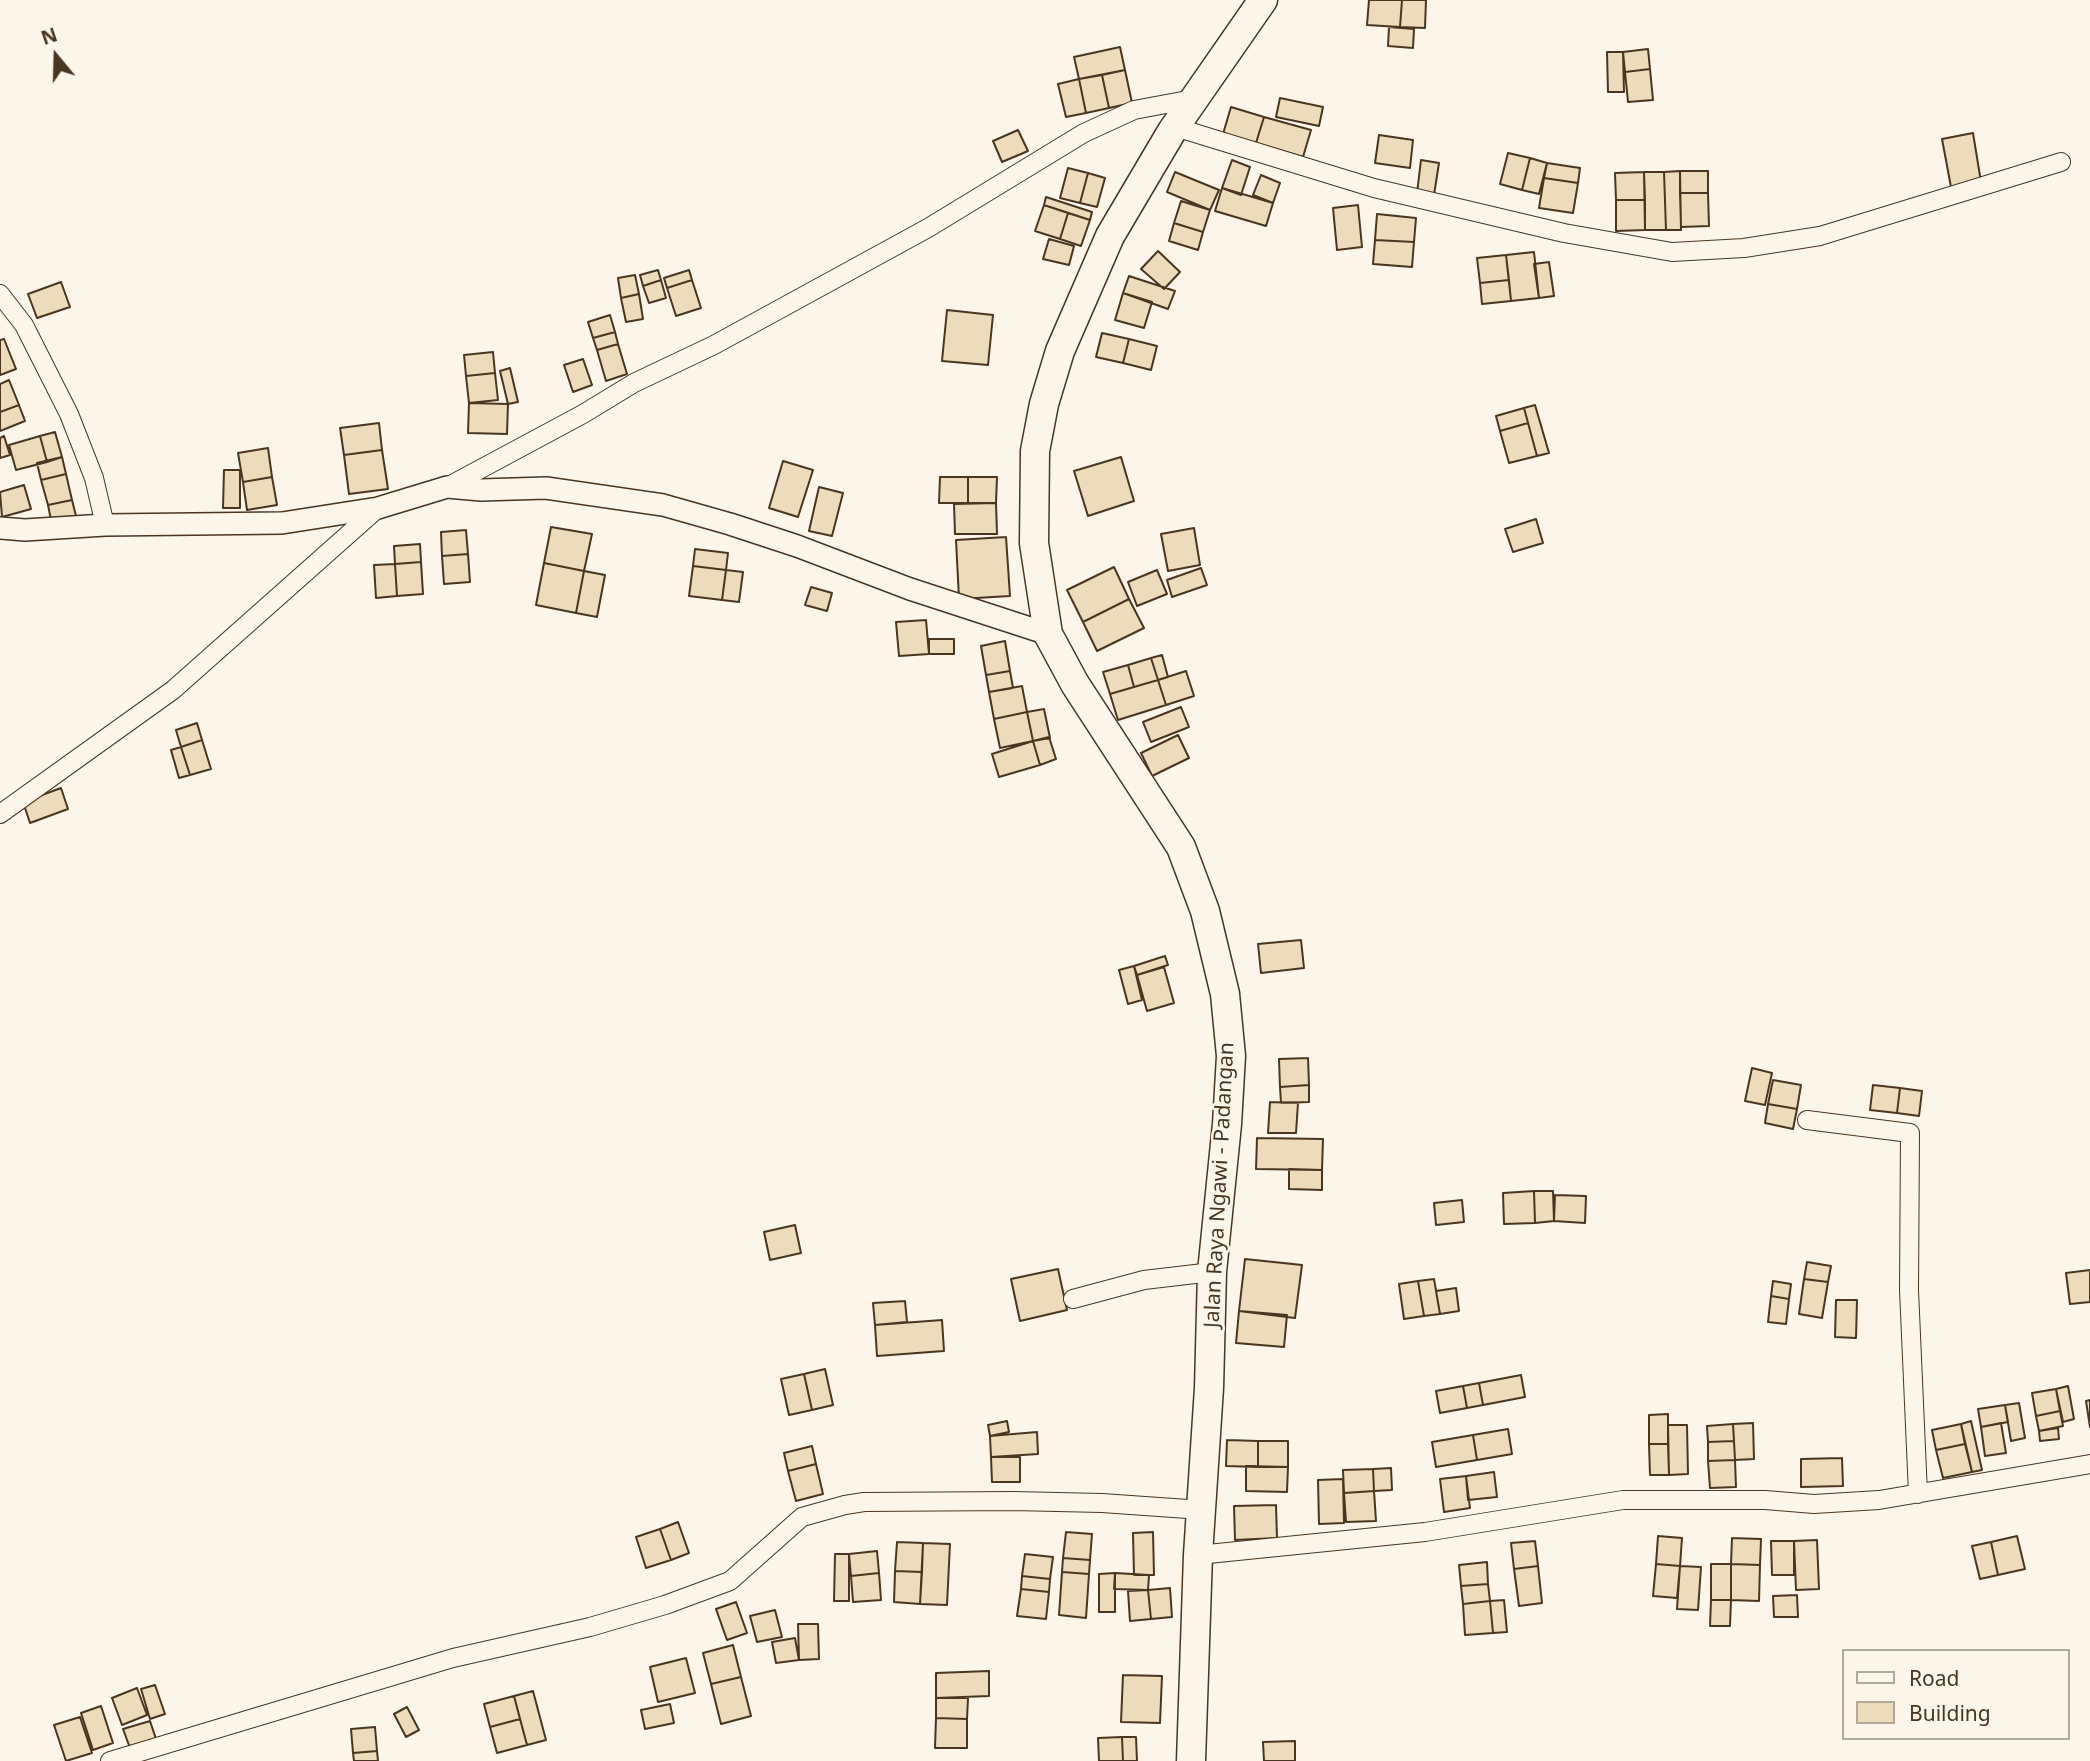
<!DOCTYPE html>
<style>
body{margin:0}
#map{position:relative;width:2090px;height:1761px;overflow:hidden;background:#fbf6e9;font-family:"Noto Sans",sans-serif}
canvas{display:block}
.legend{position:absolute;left:1842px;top:1649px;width:228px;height:91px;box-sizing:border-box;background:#fbf6e9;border:2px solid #b4a999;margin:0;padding:9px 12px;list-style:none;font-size:21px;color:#4a3520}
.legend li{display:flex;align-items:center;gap:14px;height:35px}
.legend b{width:35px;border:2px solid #b4a999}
.north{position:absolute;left:21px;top:21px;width:70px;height:70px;-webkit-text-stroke:5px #fbf6e9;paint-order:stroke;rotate:341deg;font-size:19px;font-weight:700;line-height:28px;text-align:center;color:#4a3520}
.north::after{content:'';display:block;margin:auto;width:24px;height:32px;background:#4a3520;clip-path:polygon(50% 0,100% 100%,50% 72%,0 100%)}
</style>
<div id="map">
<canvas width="2090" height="1761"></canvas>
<ul class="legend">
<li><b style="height:9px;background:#fbf6e9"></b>Road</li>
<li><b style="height:19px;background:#ecdcbc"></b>Building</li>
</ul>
<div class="north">N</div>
</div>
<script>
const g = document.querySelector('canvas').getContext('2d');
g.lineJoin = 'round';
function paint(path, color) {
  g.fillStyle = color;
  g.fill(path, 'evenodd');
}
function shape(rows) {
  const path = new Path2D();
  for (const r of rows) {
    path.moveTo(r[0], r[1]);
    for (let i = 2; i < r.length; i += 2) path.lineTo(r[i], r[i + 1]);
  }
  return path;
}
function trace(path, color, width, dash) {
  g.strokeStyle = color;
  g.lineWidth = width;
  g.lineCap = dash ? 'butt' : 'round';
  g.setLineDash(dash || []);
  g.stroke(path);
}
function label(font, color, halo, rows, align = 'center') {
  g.font = font + ' "Noto Sans",sans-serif';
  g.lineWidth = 5;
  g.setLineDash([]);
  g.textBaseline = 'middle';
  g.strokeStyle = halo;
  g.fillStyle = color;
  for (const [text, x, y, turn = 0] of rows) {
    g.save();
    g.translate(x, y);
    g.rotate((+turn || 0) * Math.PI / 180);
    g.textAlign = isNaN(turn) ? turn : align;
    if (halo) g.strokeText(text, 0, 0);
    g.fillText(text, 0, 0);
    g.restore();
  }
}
const building = shape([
 [1369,0,1402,0,1400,27,1367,25,1369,0],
 [1402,0,1426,0,1425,28,1400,27,1402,0],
 [1389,27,1414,29,1413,48,1388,46,1389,27],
 [1120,47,1125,70,1079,79,1074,57,1120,47],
 [1648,49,1650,69,1625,72,1623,52,1648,49],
 [1607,52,1623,52,1624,92,1608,92,1607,52],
 [1650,69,1653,100,1628,102,1625,72,1650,69],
 [1125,70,1132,103,1109,108,1102,75,1125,70],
 [1102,75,1109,108,1086,113,1079,79,1102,75],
 [1079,79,1086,113,1066,117,1058,84,1079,79],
 [1280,98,1323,107,1319,126,1276,117,1280,98],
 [1231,107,1264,117,1256,143,1223,134,1231,107],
 [1264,117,1311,130,1303,157,1256,143,1264,117],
 [1018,130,1028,151,1002,162,993,141,1018,130],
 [1973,133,1981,182,1951,187,1942,139,1973,133],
 [1379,135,1413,140,1410,168,1375,163,1379,135],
 [1508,153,1530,158,1522,190,1500,184,1508,153],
 [1530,158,1547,163,1539,194,1522,190,1530,158],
 [1232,160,1250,167,1241,195,1222,188,1232,160],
 [1421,160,1439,163,1434,195,1417,193,1421,160],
 [1547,163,1580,168,1578,183,1544,178,1547,163],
 [1068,168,1088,173,1080,203,1060,198,1068,168],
 [1680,171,1708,171,1708,193,1680,193,1680,171],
 [1680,171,1681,230,1666,230,1664,172,1680,171],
 [1175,172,1219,190,1210,210,1167,192,1175,172],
 [1644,172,1664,172,1666,230,1645,230,1644,172],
 [1644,172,1645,200,1616,200,1615,173,1644,172],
 [1088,173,1105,178,1097,207,1080,203,1088,173],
 [1261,175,1280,183,1273,203,1253,195,1261,175],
 [1544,178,1578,183,1573,213,1539,208,1544,178],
 [1222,188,1273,203,1266,226,1215,211,1222,188],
 [1680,193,1708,193,1709,226,1681,227,1680,193],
 [1046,197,1092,212,1090,220,1044,205,1046,197],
 [1616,200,1645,200,1645,230,1616,231,1616,200],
 [1181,201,1210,210,1203,232,1174,223,1181,201],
 [1044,205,1068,213,1060,239,1035,231,1044,205],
 [1358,205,1362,247,1337,250,1333,208,1358,205],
 [1068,213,1090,220,1081,246,1060,239,1068,213],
 [1377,214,1416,218,1414,242,1375,240,1377,214],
 [1174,223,1203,232,1198,250,1169,241,1174,223],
 [1049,239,1074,246,1069,265,1043,259,1049,239],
 [1375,240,1414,242,1412,267,1373,264,1375,240],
 [1158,251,1180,272,1164,289,1141,269,1158,251],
 [1534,252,1539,298,1511,301,1506,255,1534,252],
 [1506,255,1509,280,1480,283,1477,258,1506,255],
 [1549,262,1554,296,1539,298,1534,264,1549,262],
 [658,270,661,280,643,286,640,275,658,270],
 [689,270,692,280,667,288,664,278,689,270],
 [635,275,639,294,621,298,618,278,635,275],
 [1129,276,1175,291,1168,309,1123,293,1129,276],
 [661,280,666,298,649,303,643,286,661,280],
 [692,280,701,308,676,316,667,288,692,280],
 [1509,280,1511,301,1482,304,1480,283,1509,280],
 [61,282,70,307,37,318,28,294,61,282],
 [1123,293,1152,302,1144,328,1115,320,1123,293],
 [639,294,643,319,626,322,621,298,639,294],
 [947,310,993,315,988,365,942,361,947,310],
 [610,315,615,332,593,338,588,322,610,315],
 [615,332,618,344,597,350,593,338,615,332],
 [1102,333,1129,339,1123,363,1096,357,1102,333],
 [4,339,16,369,0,375,0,340,4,339],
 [1129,339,1157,346,1151,370,1123,363,1129,339],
 [618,344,627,374,606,381,597,350,618,344],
 [493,352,495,373,466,376,464,355,493,352],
 [583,359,592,385,573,392,564,365,583,359],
 [510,368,518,402,508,404,500,371,510,368],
 [495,373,498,400,469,403,466,376,495,373],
 [9,380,19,405,0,412,0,384,9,380],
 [469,403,508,404,507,434,468,433,469,403],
 [19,405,25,421,0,431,0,412,19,405],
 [1535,405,1549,453,1537,456,1524,408,1535,405],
 [1524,408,1528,423,1500,431,1496,416,1524,408],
 [379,423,382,450,344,455,340,428,379,423],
 [1528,423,1537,456,1509,463,1500,431,1528,423],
 [55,432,62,457,47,462,40,436,55,432],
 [4,436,10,455,0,458,0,438,4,436],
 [40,436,47,462,16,470,9,445,40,436],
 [268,448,272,477,243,482,238,453,268,448],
 [382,450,388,489,349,494,344,455,382,450],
 [62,457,66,474,41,480,37,463,62,457],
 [1121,457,1134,501,1088,516,1074,471,1121,457],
 [783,461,813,470,798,517,769,508,783,461],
 [224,470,240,470,240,508,223,508,224,470],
 [66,474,72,500,48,505,41,480,66,474],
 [272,477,277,505,247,510,243,482,272,477],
 [940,477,968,477,968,503,939,503,940,477],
 [968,477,997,477,996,503,968,503,968,477],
 [24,485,31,509,2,517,0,492,24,485],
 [819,487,843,493,832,536,809,531,819,487],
 [72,500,77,520,52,525,48,505,72,500],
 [996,503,997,534,955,534,954,504,996,503],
 [1536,519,1543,543,1513,552,1505,529,1536,519],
 [551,527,592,534,584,571,544,563,551,527],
 [1194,528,1200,565,1168,571,1161,534,1194,528],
 [466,530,468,554,442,556,441,532,466,530],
 [1006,537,1010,596,959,599,956,540,1006,537],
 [420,544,421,562,395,564,394,546,420,544],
 [695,549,728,553,726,570,693,566,695,549],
 [468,554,470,582,444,584,442,556,468,554],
 [421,562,423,594,397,596,395,564,421,562],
 [544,563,584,571,576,613,536,605,544,563],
 [395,564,397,596,376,598,374,565,395,564],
 [693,566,726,570,722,600,689,596,693,566],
 [1114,567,1129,599,1083,622,1067,590,1114,567],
 [1201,568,1207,585,1172,597,1167,580,1201,568],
 [726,570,743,572,739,602,722,600,726,570],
 [1157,570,1167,594,1137,606,1128,582,1157,570],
 [584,571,605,575,597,617,576,613,584,571],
 [811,587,832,593,827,611,805,605,811,587],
 [1129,599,1144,628,1097,651,1083,622,1129,599],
 [926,620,929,654,899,656,896,622,926,620],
 [929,639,954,639,954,654,929,654,929,639],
 [1005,641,1010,671,986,675,981,646,1005,641],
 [1162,655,1168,677,1158,680,1151,658,1162,655],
 [1151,658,1158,680,1134,687,1128,665,1151,658],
 [1128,665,1134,687,1110,694,1103,672,1128,665],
 [1010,671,1013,688,989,692,986,675,1010,671],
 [1186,671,1194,696,1166,705,1158,680,1186,671],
 [1158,680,1166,705,1118,720,1110,694,1158,680],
 [1022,686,1027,712,994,719,989,692,1022,686],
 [1181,707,1189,727,1151,742,1143,722,1181,707],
 [1044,709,1050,738,1033,741,1027,712,1044,709],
 [1027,712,1033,741,1000,748,994,719,1027,712],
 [197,723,202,740,181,747,176,730,197,723],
 [1178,735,1189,758,1152,776,1141,753,1178,735],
 [1049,737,1056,759,1040,765,1033,741,1049,737],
 [202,740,211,769,190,775,181,747,202,740],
 [1033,741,1040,765,999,777,992,754,1033,741],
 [181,747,190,775,179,778,171,750,181,747],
 [61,788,68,809,30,823,23,802,61,788],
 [1301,940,1304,968,1261,973,1258,944,1301,940],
 [1165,956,1168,965,1137,975,1134,966,1165,956],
 [1134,966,1142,1000,1128,1004,1119,970,1134,966],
 [1164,967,1174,1003,1147,1011,1137,975,1164,967],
 [1308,1058,1309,1085,1280,1087,1279,1059,1308,1058],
 [1752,1068,1772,1073,1765,1105,1745,1101,1752,1068],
 [1773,1080,1801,1085,1797,1109,1768,1104,1773,1080],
 [1309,1085,1309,1102,1281,1103,1280,1087,1309,1085],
 [1873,1085,1900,1088,1897,1113,1870,1110,1873,1085],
 [1900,1088,1922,1091,1919,1116,1897,1113,1900,1088],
 [1270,1102,1298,1103,1296,1133,1268,1133,1270,1102],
 [1768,1104,1797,1109,1793,1129,1765,1123,1768,1104],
 [1257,1138,1323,1139,1322,1170,1256,1169,1257,1138],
 [1289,1169,1322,1170,1322,1190,1289,1189,1289,1169],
 [1534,1191,1553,1191,1554,1221,1535,1223,1534,1191],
 [1534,1191,1535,1223,1504,1224,1503,1193,1534,1191],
 [1555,1195,1586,1196,1585,1223,1554,1221,1555,1195],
 [1462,1200,1464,1222,1436,1225,1434,1203,1462,1200],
 [795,1225,801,1253,770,1260,764,1232,795,1225],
 [1245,1259,1302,1265,1295,1318,1239,1311,1245,1259],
 [1807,1262,1831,1266,1828,1282,1804,1279,1807,1262],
 [1058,1269,1067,1310,1020,1321,1011,1279,1058,1269],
 [2090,1270,2090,1302,2070,1304,2066,1273,2090,1270],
 [1434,1279,1440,1314,1424,1316,1418,1281,1434,1279],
 [1804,1279,1828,1282,1822,1318,1799,1314,1804,1279],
 [1418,1281,1424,1316,1404,1319,1399,1284,1418,1281],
 [1773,1281,1791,1284,1789,1299,1771,1296,1773,1281],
 [1456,1288,1459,1311,1440,1314,1436,1291,1456,1288],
 [1771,1296,1789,1299,1786,1324,1768,1322,1771,1296],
 [1836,1300,1857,1300,1856,1338,1835,1337,1836,1300],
 [905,1301,907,1322,875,1325,873,1303,905,1301],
 [1239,1311,1287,1315,1284,1347,1236,1343,1239,1311],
 [942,1320,944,1351,877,1356,875,1325,942,1320],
 [825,1369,833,1405,812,1410,804,1374,825,1369],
 [804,1374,812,1410,789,1415,781,1379,804,1374],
 [1521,1375,1525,1397,1483,1405,1479,1383,1521,1375],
 [1479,1383,1483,1405,1467,1408,1463,1386,1479,1383],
 [1463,1386,1467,1408,1440,1413,1436,1391,1463,1386],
 [2068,1386,2074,1419,2063,1422,2056,1389,2068,1386],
 [2056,1389,2060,1411,2036,1416,2032,1393,2056,1389],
 [2090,1400,2090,1427,2086,1401,2090,1400],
 [2019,1403,2025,1438,2011,1441,2005,1405,2019,1403],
 [2005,1405,2008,1422,1981,1427,1978,1409,2005,1405],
 [2060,1411,2063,1426,2039,1431,2036,1416,2060,1411],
 [1668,1414,1668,1444,1649,1444,1649,1415,1668,1414],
 [1007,1421,1009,1432,990,1436,988,1425,1007,1421],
 [1971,1421,1982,1470,1972,1472,1961,1424,1971,1421],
 [1753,1423,1754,1459,1735,1460,1733,1424,1753,1423],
 [2001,1423,2006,1453,1985,1456,1981,1427,2001,1423],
 [1733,1424,1734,1441,1708,1442,1707,1426,1733,1424],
 [1961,1424,1965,1444,1936,1450,1932,1430,1961,1424],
 [1668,1425,1687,1425,1688,1474,1669,1475,1668,1425],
 [2058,1428,2059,1439,2040,1441,2039,1431,2058,1428],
 [1508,1429,1512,1454,1477,1460,1473,1435,1508,1429],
 [1037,1432,1038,1454,991,1457,990,1436,1037,1432],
 [1473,1435,1477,1460,1436,1467,1432,1442,1473,1435],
 [1227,1440,1258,1441,1258,1467,1226,1466,1227,1440],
 [1258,1441,1288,1441,1288,1467,1258,1467,1258,1441],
 [1734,1441,1735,1460,1708,1461,1708,1442,1734,1441],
 [1649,1444,1668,1444,1669,1475,1650,1475,1649,1444],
 [1965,1444,1972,1472,1943,1478,1936,1450,1965,1444],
 [812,1446,816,1464,788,1471,784,1453,812,1446],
 [991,1457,1020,1457,1020,1482,992,1482,991,1457],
 [1842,1458,1843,1486,1801,1487,1801,1459,1842,1458],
 [1735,1460,1736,1487,1710,1488,1708,1461,1735,1460],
 [816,1464,823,1494,796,1501,788,1471,816,1464],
 [1246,1466,1288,1467,1287,1492,1246,1491,1246,1466],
 [1391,1468,1392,1490,1374,1491,1373,1469,1391,1468],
 [1373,1469,1374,1491,1344,1493,1343,1470,1373,1469],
 [1494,1472,1497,1497,1468,1500,1466,1476,1494,1472],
 [1466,1476,1470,1508,1444,1512,1440,1479,1466,1476],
 [1343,1479,1344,1523,1319,1524,1318,1480,1343,1479],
 [1374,1491,1376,1521,1346,1522,1344,1493,1374,1491],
 [1276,1505,1277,1538,1235,1540,1234,1506,1276,1505],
 [678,1522,689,1553,671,1560,660,1529,678,1522],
 [660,1529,671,1560,646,1568,636,1537,660,1529],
 [1066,1532,1092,1534,1090,1560,1063,1558,1066,1532],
 [1153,1532,1154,1575,1134,1575,1133,1533,1153,1532],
 [1658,1536,1682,1538,1680,1566,1656,1564,1658,1536],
 [2017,1536,2025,1569,1998,1575,1991,1542,2017,1536],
 [1732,1538,1761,1539,1760,1565,1731,1564,1732,1538],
 [1817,1540,1819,1589,1796,1590,1794,1541,1817,1540],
 [1535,1541,1538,1566,1514,1569,1511,1543,1535,1541],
 [1771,1541,1794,1541,1794,1575,1772,1575,1771,1541],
 [897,1542,923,1543,922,1572,895,1571,897,1542],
 [1991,1542,1998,1575,1980,1579,1972,1546,1991,1542],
 [923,1543,950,1544,947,1605,920,1604,923,1543],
 [877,1551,879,1573,851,1576,849,1554,877,1551],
 [835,1554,849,1554,849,1601,834,1601,835,1554],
 [1025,1554,1053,1557,1050,1579,1022,1576,1025,1554],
 [1063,1558,1090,1560,1089,1574,1062,1572,1063,1558],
 [1487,1562,1488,1584,1461,1586,1459,1565,1487,1562],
 [1656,1564,1680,1566,1677,1598,1653,1596,1656,1564],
 [1711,1564,1731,1564,1731,1600,1711,1600,1711,1564],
 [1731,1564,1760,1565,1759,1601,1731,1600,1731,1564],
 [1538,1566,1542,1603,1519,1606,1514,1569,1538,1566],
 [1680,1566,1701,1567,1698,1610,1677,1609,1680,1566],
 [895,1571,922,1572,920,1604,894,1602,895,1571],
 [1062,1572,1089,1574,1086,1618,1059,1615,1062,1572],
 [879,1573,881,1600,853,1602,851,1576,879,1573],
 [1115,1573,1149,1575,1148,1590,1114,1589,1115,1573],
 [1115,1573,1115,1612,1099,1612,1099,1574,1115,1573],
 [1022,1576,1050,1579,1049,1592,1021,1589,1022,1576],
 [1488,1584,1490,1601,1463,1604,1461,1586,1488,1584],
 [1170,1588,1172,1617,1151,1619,1148,1590,1170,1588],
 [1021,1589,1049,1592,1046,1619,1017,1616,1021,1589],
 [1148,1590,1151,1619,1130,1621,1128,1591,1148,1590],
 [1797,1595,1798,1617,1774,1617,1773,1596,1797,1595],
 [1504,1600,1507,1632,1493,1633,1490,1601,1504,1600],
 [1711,1600,1731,1600,1730,1626,1710,1626,1711,1600],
 [1490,1601,1493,1633,1465,1635,1463,1604,1490,1601],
 [736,1602,747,1633,727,1640,716,1609,736,1602],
 [775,1610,782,1637,757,1642,750,1616,775,1610],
 [798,1624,818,1624,819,1659,799,1660,798,1624],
 [795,1638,799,1660,776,1663,772,1642,795,1638],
 [733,1645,741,1677,711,1684,703,1653,733,1645],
 [686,1658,695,1693,658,1702,650,1667,686,1658],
 [989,1671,989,1696,936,1698,936,1673,989,1671],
 [1123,1675,1162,1676,1160,1723,1121,1722,1123,1675],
 [741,1677,751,1716,721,1724,711,1684,741,1677],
 [155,1685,165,1714,150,1719,141,1689,155,1685],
 [137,1688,147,1715,122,1725,112,1698,137,1688],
 [533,1691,546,1740,527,1745,514,1696,533,1691],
 [514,1696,520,1719,490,1727,484,1704,514,1696],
 [936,1698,968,1698,967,1719,936,1718,936,1698],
 [670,1704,674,1723,645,1729,641,1710,670,1704],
 [101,1706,113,1743,93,1750,81,1713,101,1706],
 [407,1707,419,1730,406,1737,394,1714,407,1707],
 [80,1717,92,1753,66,1761,54,1725,80,1717],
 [936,1718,967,1719,967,1748,935,1748,936,1718],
 [520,1719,527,1745,497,1753,490,1727,520,1719],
 [150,1721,156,1739,130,1748,123,1729,150,1721],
 [375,1727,377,1751,353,1753,351,1729,375,1727],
 [1122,1737,1123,1761,1099,1761,1098,1738,1122,1737],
 [1122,1737,1136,1737,1137,1761,1123,1761,1122,1737],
 [1295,1741,1295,1761,1264,1761,1263,1742,1295,1741],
 [377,1751,378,1761,354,1761,353,1753,377,1751]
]);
const minor = shape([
 [1175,127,1374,188,1564,233,1672,252,1744,248,1820,236,2061,162],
 [0,294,24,325,69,414,94,478,105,525],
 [447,487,583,414,634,383,714,345,928,228,1084,133,1134,110,1193,99],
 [0,814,173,690,378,508],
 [1807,1120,1910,1133,1909,1290,1918,1494],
 [1073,1299,1144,1280,1212,1272],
 [1198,1555,1425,1532,1623,1500,1765,1500,1814,1504,1879,1500,2090,1464],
 [110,1761,453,1658,590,1627,665,1605,730,1581,802,1517,845,1505,864,1502,1013,1501,1102,1503,1202,1510]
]);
const tertiary = shape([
 [0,528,25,530,105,525,282,523,378,508,447,487,481,490,546,488,663,505,730,524,797,546,910,589,1048,634]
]);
const trunk = shape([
 [1191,1761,1198,1555,1209,1388,1212,1272,1227,1124,1231,1056,1225,994,1205,911,1181,847,1075,684,1048,634,1034,543,1035,451,1044,404,1060,351,1110,236,1172,131,1263,0]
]);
const streetNames = [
 ["Jalan Raya Ngawi - Padangan",1220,1185,-87]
];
paint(building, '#ecdcbc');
trace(building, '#4a3520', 2);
trace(minor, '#4a3520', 20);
trace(tertiary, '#4a3520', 24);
trace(trunk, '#4a3520', 31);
trace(minor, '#fbf6e9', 18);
trace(tertiary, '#fbf6e9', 21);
trace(trunk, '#fbf6e9', 28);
label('21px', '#4a3520', '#fbf6e9', streetNames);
</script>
